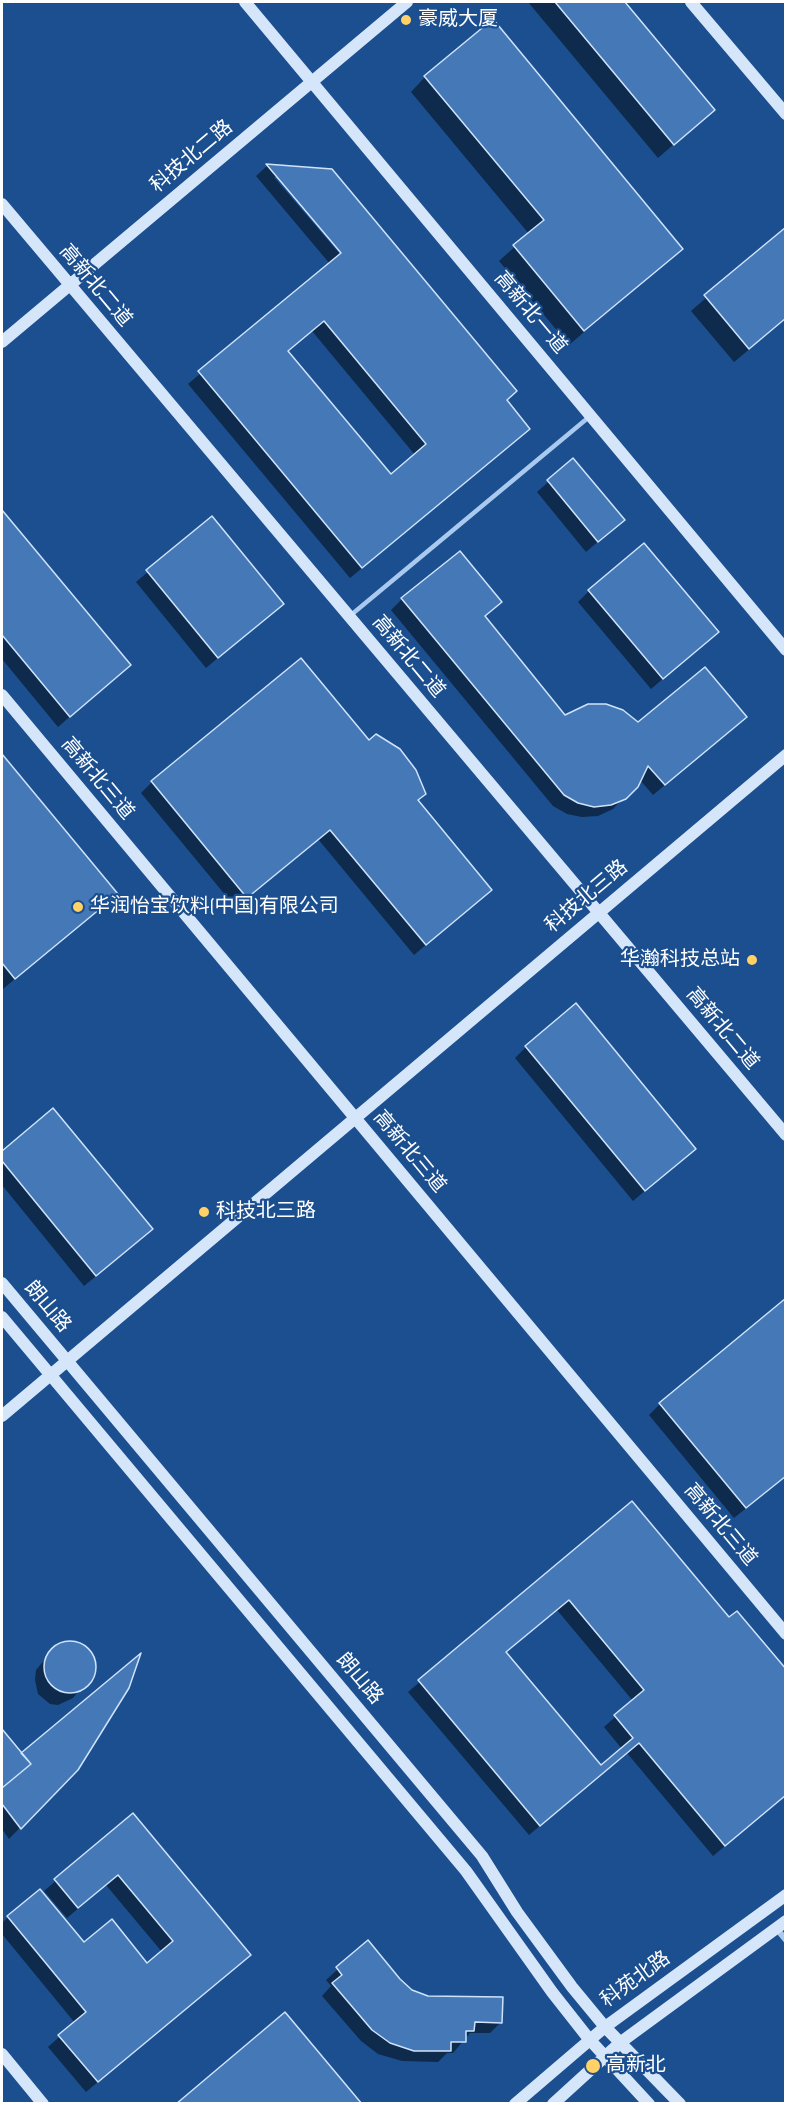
<!DOCTYPE html>
<meta charset="utf-8">
<style>
body{margin:0}
#map{position:relative;width:787px;height:2105px;overflow:hidden;background:#1b4f8f;font-family:"Sofia Sans Condensed",sans-serif}
canvas{display:block}
.frame{position:absolute;inset:0;border:3px solid #fff;pointer-events:none}
</style>
<div id="map">
<canvas width="787" height="2105"></canvas>
<div class="frame"></div>
</div>
<script>
const g = document.querySelector('canvas').getContext('2d');
g.lineJoin = 'round';
function paint(path, color) {
  g.fillStyle = color;
  g.fill(path, 'evenodd');
}
function shape(rows) {
  const path = new Path2D();
  for (const r of rows) {
    if (r.length === 3) {
      path.moveTo(r[0] + r[2], r[1]);
      path.arc(r[0], r[1], r[2], 0, 2 * Math.PI);
      continue;
    }
    path.moveTo(r[0], r[1]);
    for (let i = 2; i < r.length; i += 2) path.lineTo(r[i], r[i + 1]);
  }
  return path;
}
function trace(path, color, width, dash) {
  g.strokeStyle = color;
  g.lineWidth = width;
  g.lineCap = dash ? 'butt' : 'round';
  g.setLineDash(dash || []);
  g.stroke(path);
}
function label(font, color, halo, rows, align = 'center') {
  g.font = font + ' "Sofia Sans Condensed","Noto Sans SC",sans-serif';
  g.lineWidth = 4.5;
  g.setLineDash([]);
  g.textBaseline = 'middle';
  g.strokeStyle = halo;
  g.fillStyle = color;
  for (const [text, x, y, turn = 0] of rows) {
    g.save();
    g.translate(x, y);
    g.rotate((+turn || 0) * Math.PI / 180);
    g.textAlign = isNaN(turn) ? turn : align;
    if (halo) g.strokeText(text, 0, 0);
    g.fillText(text, 0, 0);
    g.restore();
  }
}
const shadow = shape([
 [528,2,623,2,713,110,658,158],
 [425,77,681,249,569,345,499,261,529,234,411,92],
 [267,166,331,171,517,440,350,578,188,384,330,264,256,176],
 [274,177,278,177,347,258,345,260],
 [312,331,415,455,390,476,287,352],
 [786,228,786,319,734,362,691,311],
 [573,460,623,520,586,552,537,492],
 [2,512,129,665,58,727,2,659],
 [212,518,282,604,206,668,136,582],
 [589,591,717,632,651,689,578,602],
 [402,599,500,602,484,617,565,717,638,724,745,717,653,795,640,780,613,809,598,816,582,817,567,814,553,806,391,610],
 [2,756,116,893,3,989,2,987],
 [152,782,417,801,490,890,414,955,318,839,236,908,141,793],
 [526,1047,694,1149,633,1201,515,1058],
 [53,1110,140,1240,84,1286,2,1185,2,1153],
 [660,1404,786,1476,734,1518,649,1415],
 [631,1503,786,1795,713,1856,627,1753,529,1835,408,1692],
 [557,1610,633,1701,604,1727,622,1749,601,1768,505,1653],
 [72,1641,87,1649,93,1672,73,1698,58,1705,50,1704,38,1694,35,1680,36,1670,56,1646],
 [2,1732,21,1755,77,1769,9,1839,2,1829],
 [133,1815,249,1955,86,2092,48,2047,75,2023,2,1934,2,1923,8,1917,147,1965,162,1952,106,1885,67,1918,44,1891],
 [368,1942,399,1980,412,1991,501,2022,490,2033,470,2033,453,2053,447,2053,438,2062,402,2061,378,2054,361,2041,322,1996,331,1986,326,1980]
]);
const building = shape([
 [555,2,625,2,715,110,674,145,555,2],
 [493,19,683,249,584,331,513,245,544,220,424,76,493,19],
 [266,164,332,169,517,391,507,400,530,429,362,568,198,371,341,253,266,164],
 [324,321,426,444,391,474,288,351,324,321],
 [786,227,786,318,749,349,704,295,786,227],
 [573,458,625,520,598,542,547,480,573,458],
 [2,510,131,665,70,717,2,635,2,510],
 [212,516,284,604,218,658,146,570,212,516],
 [644,543,719,632,663,679,588,590,644,543],
 [460,551,502,602,485,616,565,715,588,704,606,704,623,710,638,722,705,667,747,717,665,785,648,766,638,787,626,799,611,805,594,807,578,803,564,795,401,598,460,551],
 [301,658,369,740,376,734,400,749,416,770,426,794,418,800,492,890,426,945,330,830,247,898,151,781,301,658],
 [2,754,118,894,15,979,2,963,2,754],
 [576,1003,696,1149,645,1191,525,1046,576,1003],
 [53,1108,153,1229,96,1276,2,1161,2,1151,53,1108],
 [786,1298,786,1476,746,1508,659,1403,786,1298],
 [632,1501,729,1617,737,1611,786,1669,786,1795,725,1846,639,1743,540,1826,418,1680,632,1501],
 [569,1600,644,1690,614,1715,633,1738,601,1765,506,1652,569,1600],
 [70,1667,26],
 [141,1653,129,1688,78,1770,21,1829,2,1804,2,1788,31,1764,21,1753,141,1653],
 [2,1729,31,1764,2,1788,2,1729],
 [133,1813,251,1955,98,2082,58,2035,86,2012,7,1916,40,1889,84,1942,112,1919,147,1963,173,1941,118,1875,78,1908,54,1879,133,1813],
 [368,1940,400,1979,412,1990,428,1996,503,1997,502,2023,475,2022,474,2031,466,2031,466,2042,451,2042,451,2051,414,2051,390,2043,372,2030,332,1983,342,1975,336,1967,368,1940],
 [285,2012,362,2104,176,2104,285,2012]
]);
const lane = shape([
 [351,615,589,417]
]);
const street = shape([
 [776,1928,786,1940]
]);
const secondary = shape([
 [245,2,786,650],
 [691,2,786,114],
 [2,204,786,1135],
 [2,342,407,2],
 [2,695,786,1634],
 [2,1283,482,1856,517,1912,572,1987,605,2027,680,2104],
 [2,1317,466,1871,552,1992,589,2039,649,2104],
 [2,1416,786,755],
 [2,2054,43,2104],
 [515,2104,605,2027,786,1895],
 [553,2104,621,2042,786,1921]
]);
const markers = [
 [406,20,6,"#ffd166"],
 [78,907,6,"#ffd166"],
 [752,960,6,"#ffd166"],
 [204,1212,6,"#ffd166"],
 [593,2066,8,"#ffd166"]
];
const poiNames = [
 ["豪威大厦",418,20],
 ["华润怡宝饮料(中国)有限公司",90,907],
 ["华瀚科技总站",740,960,"right"],
 ["科技北三路",216,1212],
 ["高新北",606,2066]
];
const streetNames = [
 ["科技北二路",192,157,-40],
 ["高新北二道",95,286,50],
 ["高新北一道",530,313,50],
 ["高新北二道",408,657,50],
 ["高新北三道",97,779,50],
 ["科技北三路",587,897,-40],
 ["高新北二道",722,1029,50],
 ["高新北三道",409,1152,50],
 ["朗山路",47,1307,50],
 ["高新北三道",720,1525,50],
 ["朗山路",359,1679,50],
 ["科苑北路",636,1980,-36]
];
paint(shadow, '#0007');
paint(building, '#4478b7');
trace(building, '#cfe3fa', 1.5);
trace(lane, '#a9c9ee', 4.5);
trace(street, '#a9c9ee', 6);
trace(secondary, '#d6e6fa', 12);
for (const [x, y, r, color] of markers) {
  const dot = new Path2D();
  dot.arc(x, y, r, 0, 2 * Math.PI);
  g.fillStyle = color;
  g.fill(dot);
  trace(dot, '#1b4f8f', 2);
}
label('20px', '#fff', '#1b4f8f', poiNames, 'left');
label('20px', '#fff', '#1b4f8f', streetNames);
</script>
